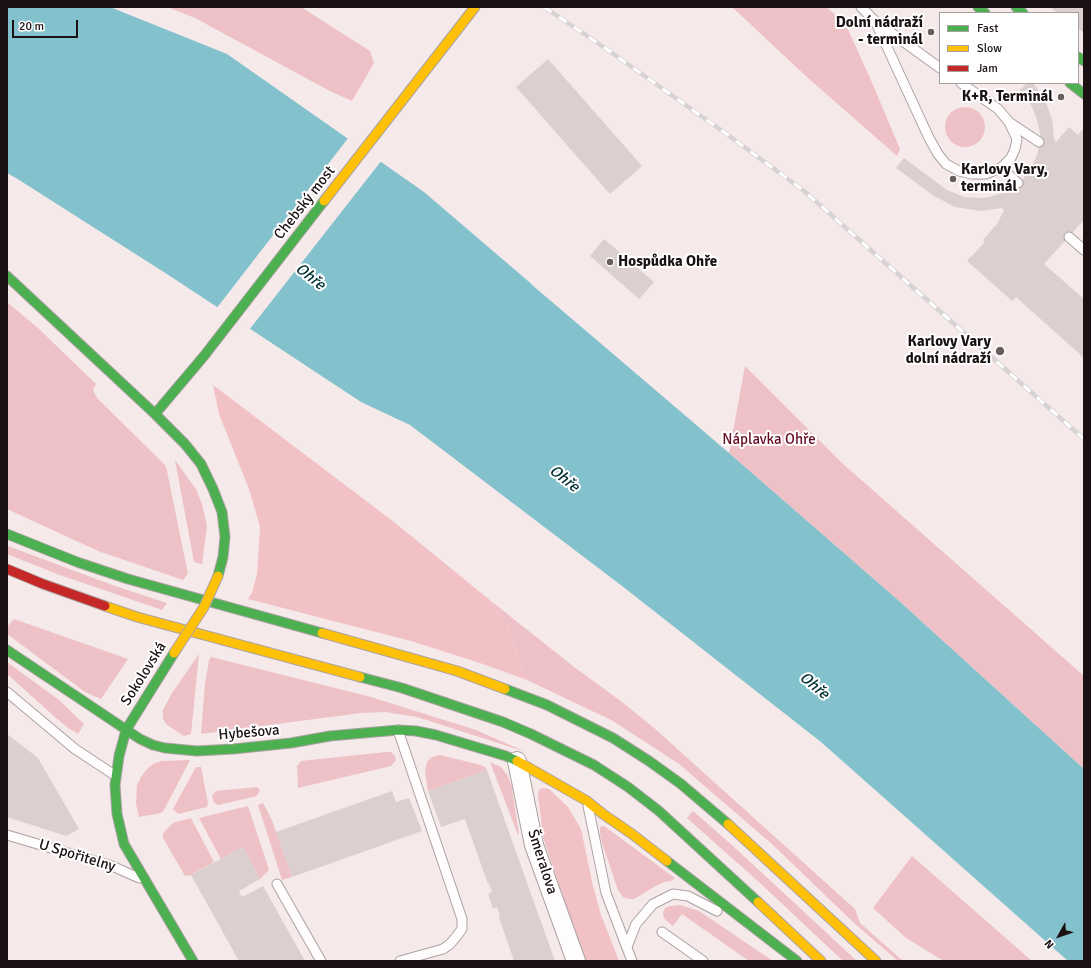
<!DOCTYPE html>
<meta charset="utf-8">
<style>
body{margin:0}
#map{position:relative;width:1091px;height:968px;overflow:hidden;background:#f6e9ea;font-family:Signika,sans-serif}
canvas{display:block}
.frame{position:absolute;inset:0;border:8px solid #1b1112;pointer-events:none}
.legend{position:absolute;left:939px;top:12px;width:140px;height:72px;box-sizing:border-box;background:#fff;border:1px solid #a4a0a0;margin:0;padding:5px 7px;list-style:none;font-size:12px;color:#1b1112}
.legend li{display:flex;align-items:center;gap:8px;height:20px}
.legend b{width:20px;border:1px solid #a4a0a0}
.north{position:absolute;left:1039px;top:916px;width:40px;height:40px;-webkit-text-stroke:3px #fff;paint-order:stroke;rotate:230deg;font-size:11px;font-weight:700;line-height:16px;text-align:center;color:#1b1112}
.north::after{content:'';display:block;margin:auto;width:14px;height:18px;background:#1b1112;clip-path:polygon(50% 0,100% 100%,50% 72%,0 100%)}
.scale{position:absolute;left:12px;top:20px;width:66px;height:18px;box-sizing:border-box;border:2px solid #1b1112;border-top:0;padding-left:5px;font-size:12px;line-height:14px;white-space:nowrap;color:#1b1112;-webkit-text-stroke:3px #fff;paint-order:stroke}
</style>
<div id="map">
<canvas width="1091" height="968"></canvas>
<div class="frame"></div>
<ul class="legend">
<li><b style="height:5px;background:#4caf50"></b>Fast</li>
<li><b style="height:5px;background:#ffc107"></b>Slow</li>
<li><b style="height:5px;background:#c62828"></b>Jam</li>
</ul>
<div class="north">N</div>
<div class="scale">20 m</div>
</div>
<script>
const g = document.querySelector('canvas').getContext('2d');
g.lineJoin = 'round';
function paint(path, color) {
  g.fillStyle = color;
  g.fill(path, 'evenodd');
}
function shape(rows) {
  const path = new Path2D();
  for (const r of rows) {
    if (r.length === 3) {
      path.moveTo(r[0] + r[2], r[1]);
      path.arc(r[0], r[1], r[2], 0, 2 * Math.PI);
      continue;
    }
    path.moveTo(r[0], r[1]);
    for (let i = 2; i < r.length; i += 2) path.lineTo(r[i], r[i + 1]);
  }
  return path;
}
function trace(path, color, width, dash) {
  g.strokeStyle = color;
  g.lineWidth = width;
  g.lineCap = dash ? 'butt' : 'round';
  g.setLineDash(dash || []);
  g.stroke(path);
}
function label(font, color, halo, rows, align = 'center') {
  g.font = font + ' Signika,sans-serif';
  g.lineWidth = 4;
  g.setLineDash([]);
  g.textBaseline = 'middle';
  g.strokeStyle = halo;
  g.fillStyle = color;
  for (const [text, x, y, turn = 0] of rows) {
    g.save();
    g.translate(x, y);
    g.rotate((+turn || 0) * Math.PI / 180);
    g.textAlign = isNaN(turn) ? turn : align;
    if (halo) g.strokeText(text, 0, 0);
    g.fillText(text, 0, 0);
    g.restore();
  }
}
const green = shape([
 [167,7,301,7,370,51,374,63,352,101,328,90,195,18],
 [732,7,826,7,845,23,870,78,900,149,897,156,808,78],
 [965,127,20],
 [7,302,38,328,96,384,93,390,97,398,166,466,188,574,183,580,98,551,7,509],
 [745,366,842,463,1084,676,1084,769,898,600,729,453],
 [175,460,196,489,202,504,207,526,202,564,194,562],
 [8,546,115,586,167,603,162,610,57,574,7,554],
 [491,601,574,667,618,699,653,727,855,909,860,923,903,961,898,961,854,923,773,845,679,764,613,721,527,680,506,624],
 [14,619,128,659,101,699,85,692,7,634,7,627],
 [199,654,191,734,184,736,167,725,163,719,163,710,172,693],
 [212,655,211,657,371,697,476,730,526,752,417,717,385,712,361,713,201,734,205,684,209,660],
 [7,662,59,700,84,724,78,734,68,728,55,717,7,674],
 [386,752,391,752,395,756,396,760,391,766,298,788,297,766,301,761],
 [440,755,481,765,485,767,487,770,428,791,425,771,427,762,432,757],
 [190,760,164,810,161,813,139,817,136,804,137,785,141,777,147,769,153,764,161,761],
 [490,762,501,767,508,776,512,788,519,835,518,835],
 [196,767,201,767,208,803,207,807,178,814,173,809],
 [257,787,260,790,257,796,218,805,214,803,212,796,216,791],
 [263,803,272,820,292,877,282,880,258,805],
 [248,806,269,870,260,879,243,847,221,859,199,818],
 [693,811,733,846,857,961,843,961,760,883,687,818],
 [191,818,214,862,191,875,185,876,163,838,163,833,173,823],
 [604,826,675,878,671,881,664,882,654,887,634,899,629,899,623,897,618,890,602,843,600,834,600,827],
 [912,856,1032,961,944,961,906,938,873,908],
 [680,905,699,911,773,961,749,961,682,914,673,926,668,922,664,918,663,913,665,908,670,906]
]);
const forest = shape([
 [213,385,394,522,491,601,506,624,527,680,480,663,411,641,248,599,252,593,257,574,260,527,249,489,219,414],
 [543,788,549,789,568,807,581,829,593,886,601,915,619,961,585,961,543,837,538,794,539,790]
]);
const water = shape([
 [7,7,110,7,227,54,424,192,729,453,898,600,1084,769,1084,961,1068,961,821,742,622,586,410,425,361,402,170,276,16,178,7,173]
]);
const pier = shape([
 [349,137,382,160,249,330,216,309],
 [532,282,664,394,663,396,531,284]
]);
const building = shape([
 [1050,7,1084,7,1084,33,1078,28,1078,13,1058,13],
 [548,59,642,166,610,194,516,87],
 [1027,83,1033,83,1045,100,1052,119,1054,139,1056,142,1069,127,1078,135,1084,128,1084,220,1044,264,1084,299,1084,358,1016,297,1012,301,967,261,985,242,983,240,997,224,1004,210,1001,208,981,211,955,207,934,196,896,168,904,158,947,190,964,197,982,198,990,197,1008,191,1022,180,1027,174,1035,160,1038,152,1040,135,1038,124,1035,114,1031,105,1025,97,1019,91],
 [604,239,654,282,639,299,590,256],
 [7,734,38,758,79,829,66,836,7,817],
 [487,770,521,866,555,961,514,961,499,917,500,916,497,907,493,909,488,894,492,892,489,884,488,884,465,819,441,827,428,791],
 [392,791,396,802,409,798,422,831,292,877,276,832],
 [243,847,260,879,239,891,242,897,263,886,305,961,239,961,191,875]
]);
const lane = shape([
 [861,7,875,21,940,68],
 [875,21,929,138,938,154,946,164,959,171,972,174,985,174,1001,168,1011,158,1015,149,1017,139,1009,122],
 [961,83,998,109,1009,122,1039,142],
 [1001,168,1018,183],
 [1069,237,1084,250],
 [7,692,75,749,116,776],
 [398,730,462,919,462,929,456,937,450,944,443,949,400,961],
 [588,806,606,893,632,961],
 [7,835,112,866,139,878],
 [277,884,321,961],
 [662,932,703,961],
 [627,947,636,924,653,904,673,894,688,896,717,911]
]);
const street = shape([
 [517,761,534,845,576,961]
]);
const fast = shape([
 [978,7,985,13],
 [1016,7,1023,13],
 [1078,57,1084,61],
 [1070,83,1084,94],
 [7,276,155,414],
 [7,534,77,562,128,579,322,633],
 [218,576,223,557,225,537,222,512,213,489,201,464,185,444,155,414,204,356,324,201],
 [7,650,140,739,153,745,165,748,197,751,233,749,291,743,330,736,398,730,416,731,436,735,506,756,517,761],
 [174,653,126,730,119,756,115,785,117,814,124,844,193,961],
 [360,677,402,688,503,722,531,734,594,765,628,787,659,811,758,902],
 [505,689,547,705,613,738,649,761,681,784,728,824],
 [667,861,797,961]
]);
const slow = shape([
 [324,201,475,7],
 [105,606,137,617,360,677],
 [322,633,457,671,505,689],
 [517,761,587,801,603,814,632,834,667,861],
 [728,824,876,961],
 [758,902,821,961]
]);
const jam = shape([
 [7,569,43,584,105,606]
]);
const rail = shape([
 [544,7,605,48,721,130,803,190,1084,439]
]);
const slowBridge = shape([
 [174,653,204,607,218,576]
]);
const markers = [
 [931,32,4,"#685d5e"],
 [1061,97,4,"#685d5e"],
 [953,179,4,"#685d5e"],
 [610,262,4,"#685d5e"],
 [1000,351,5,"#685d5e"]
];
const poiNames = [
 ["Dolní nádraží",923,23],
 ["- terminál",923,40],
 ["K+R, Terminál",1053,97],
 ["Karlovy Vary,",961,170,"left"],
 ["terminál",961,187,"left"],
 ["Hospůdka Ohře",618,262,"left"],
 ["Karlovy Vary",991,342],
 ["dolní nádraží",991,359]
];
const streetNames = [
 ["Chebský most",305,203,-52],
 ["Sokolovská",144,674,-58],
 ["Hybešova",249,733,-5],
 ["U Spořitelny",77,856,17],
 ["Šmeralova",542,862,72]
];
const parkNames = [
 ["Náplavka Ohře",769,440]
];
const waterNames = [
 ["Ohře",310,277,38],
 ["Ohře",564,479,38],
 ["Ohře",814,686,40]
];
paint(green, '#eec1c6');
paint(forest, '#f1c1c6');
paint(water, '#83c2cd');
paint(pier, '#f6e9ea');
paint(building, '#dbcfd0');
trace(lane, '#aca2a2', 11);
trace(street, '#aca2a2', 20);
trace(fast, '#aca2a2', 11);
trace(slow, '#aca2a2', 11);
trace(jam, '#aca2a2', 11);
trace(lane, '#fefcfc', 9);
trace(street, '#fefcfc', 18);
trace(fast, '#4caf50', 9);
trace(slow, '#ffc107', 9);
trace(jam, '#c62828', 9);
trace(rail, '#d7d3d4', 4.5);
trace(rail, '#fff', 3, [9]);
trace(slowBridge, '#aca2a2', 11, []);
trace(slowBridge, '#ffc107', 9);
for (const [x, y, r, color] of markers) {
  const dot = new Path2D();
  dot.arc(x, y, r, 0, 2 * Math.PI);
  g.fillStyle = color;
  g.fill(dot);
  trace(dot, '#fff', 1.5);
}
label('bold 15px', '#1b1112', '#fff', poiNames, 'right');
label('15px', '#1b1112', '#fff', streetNames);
label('15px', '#660c25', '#fff', parkNames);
label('italic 16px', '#003035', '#fff', waterNames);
</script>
